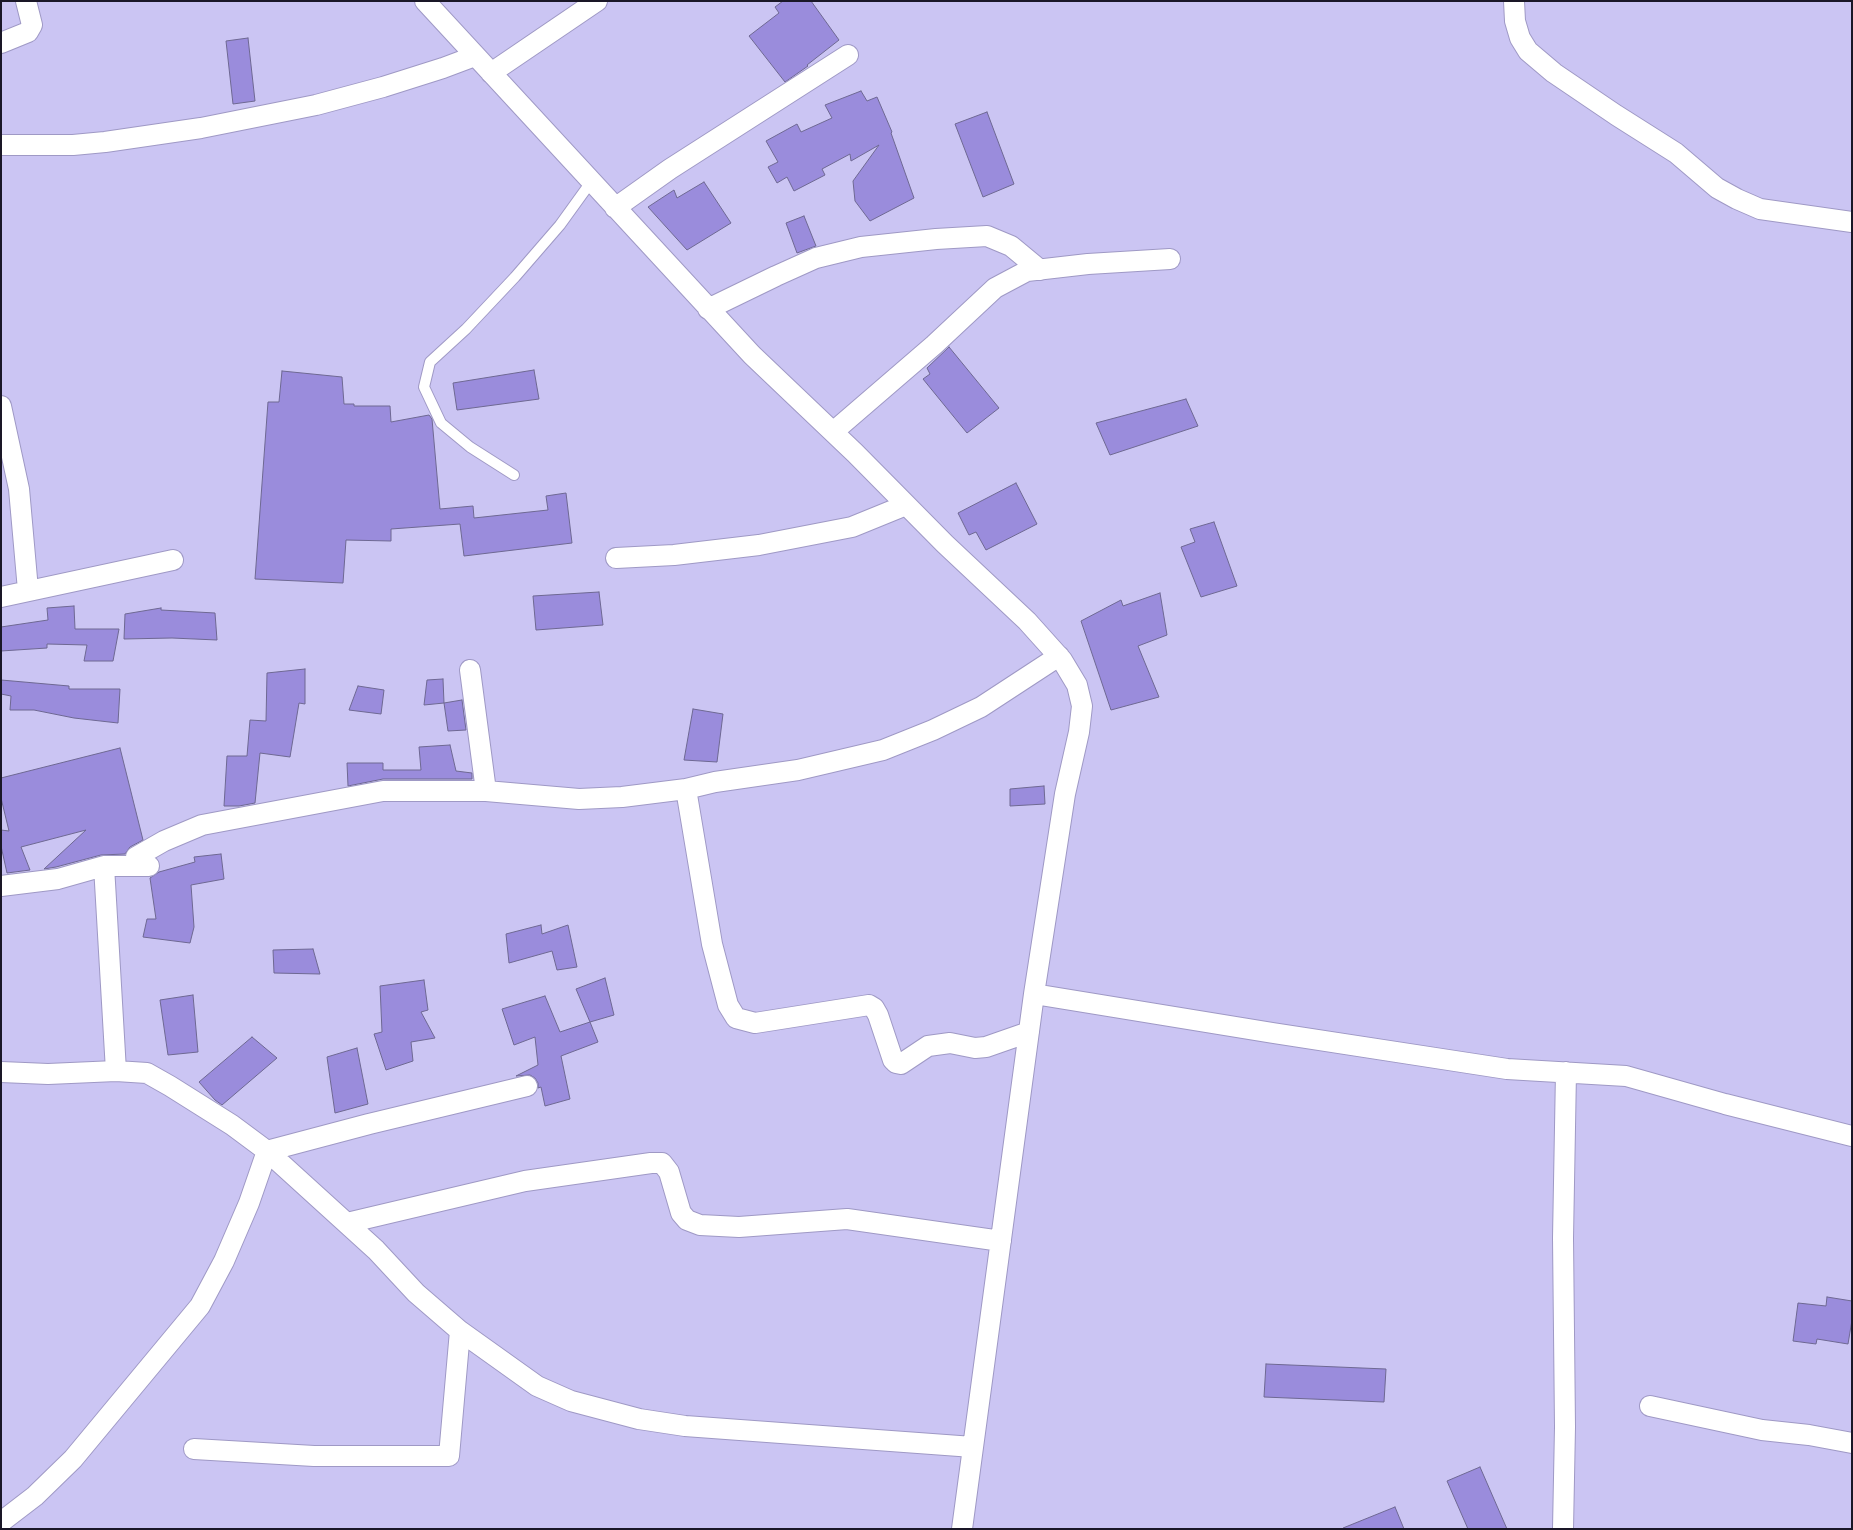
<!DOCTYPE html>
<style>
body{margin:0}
#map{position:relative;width:1853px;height:1530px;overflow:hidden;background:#cbc5f3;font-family:Cabin,sans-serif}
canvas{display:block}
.frame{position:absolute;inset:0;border:2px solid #1a1727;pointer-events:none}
</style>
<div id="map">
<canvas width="1853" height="1530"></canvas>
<div class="frame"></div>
</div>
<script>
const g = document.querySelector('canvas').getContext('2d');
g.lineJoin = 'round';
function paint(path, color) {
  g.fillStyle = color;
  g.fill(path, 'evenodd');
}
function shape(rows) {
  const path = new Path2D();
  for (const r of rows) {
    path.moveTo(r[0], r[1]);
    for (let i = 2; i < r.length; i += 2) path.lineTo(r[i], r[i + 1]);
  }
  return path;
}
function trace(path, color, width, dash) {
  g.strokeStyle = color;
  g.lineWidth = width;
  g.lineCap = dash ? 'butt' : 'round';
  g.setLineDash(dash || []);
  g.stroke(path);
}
const building = shape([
 [783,1,811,1,839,40,807,65,808,66,785,82,749,36,779,13,775,7,783,1],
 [248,38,255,101,233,104,226,41,248,38],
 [861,91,867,101,877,97,892,132,891,133,914,198,870,221,855,201,853,181,879,145,851,161,850,154,822,169,825,175,794,191,787,177,777,183,768,167,778,162,766,141,797,124,801,132,832,118,825,105,861,91],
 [987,112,1014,184,983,197,955,124,987,112],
 [704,182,731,223,687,250,648,207,674,190,677,198,704,182],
 [804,216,816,246,797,253,786,223,804,216],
 [949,347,999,408,967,433,923,379,930,374,927,368,949,347],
 [534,370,539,399,457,410,453,383,534,370],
 [282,371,342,377,344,404,354,404,354,406,390,406,391,422,429,415,432,419,440,509,473,506,474,518,548,510,546,496,566,493,572,543,464,556,460,524,391,529,391,541,346,540,343,583,255,579,268,402,279,402,282,371],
 [1186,399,1198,426,1110,455,1096,423,1186,399],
 [1016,483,1037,524,986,550,976,532,969,535,958,513,1016,483],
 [1214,522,1237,586,1201,597,1181,547,1195,542,1190,529,1214,522],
 [599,592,603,625,536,630,533,596,599,592],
 [1160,593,1167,635,1138,646,1159,697,1111,710,1081,621,1121,600,1123,606,1160,593],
 [74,606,75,629,119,629,113,661,84,661,87,645,47,644,47,648,1,651,1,627,48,620,47,608,74,606],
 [161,608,161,610,215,613,217,640,172,638,124,639,125,614,161,608],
 [305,669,305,704,299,703,290,757,260,753,255,803,239,806,224,806,227,756,247,756,250,720,266,721,267,673,305,669],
 [443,679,444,703,424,705,427,680,443,679],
 [1,680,69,686,69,689,120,689,118,723,74,718,34,710,10,710,11,696,1,694,1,680],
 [358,686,384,690,381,714,349,710,358,686],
 [462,700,466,730,448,731,444,703,462,700],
 [693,709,723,714,717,762,684,760,693,709],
 [450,745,456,771,472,773,472,779,383,779,348,786,347,763,383,763,383,770,421,770,419,747,450,745],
 [120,748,143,840,130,847,125,854,101,855,56,867,44,869,86,830,21,847,30,870,7,873,1,846,1,830,9,831,1,798,1,778,120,748],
 [1044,786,1045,804,1010,806,1010,789,1044,786],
 [221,854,224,879,191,885,194,927,190,943,143,937,147,919,156,919,150,878,159,872,195,862,194,857,221,854],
 [541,925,542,934,568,925,577,967,557,970,552,951,509,963,506,934,541,925],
 [313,949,320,974,274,973,273,950,313,949],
 [605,978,614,1015,590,1022,576,989,605,978],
 [424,980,428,1010,421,1012,435,1038,411,1042,413,1061,386,1070,374,1034,382,1032,380,986,424,980],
 [193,995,198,1052,168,1055,160,1000,193,995],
 [545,996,560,1032,590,1022,598,1042,561,1056,570,1099,545,1106,541,1087,538,1088,538,1083,535,1078,530,1075,516,1076,538,1065,535,1037,514,1045,502,1009,545,996],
 [252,1037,277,1058,222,1105,215,1100,199,1082,252,1037],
 [357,1048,368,1104,335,1113,327,1057,357,1048],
 [1827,1297,1852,1301,1852,1320,1848,1344,1817,1339,1816,1344,1793,1341,1798,1303,1826,1306,1827,1297],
 [1266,1364,1386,1369,1384,1402,1264,1397,1266,1364],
 [1480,1467,1507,1529,1468,1529,1447,1481,1480,1467],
 [1395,1507,1404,1529,1343,1529,1343,1528,1395,1507]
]);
const lane = shape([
 [514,475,470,447,441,423,424,387,430,362,466,329,515,277,560,225,591,182]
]);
const street = shape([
 [425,1,752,355,855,453,945,544,1027,621,1062,660,1077,685,1082,706,1079,732,1065,794,1034,994,962,1529],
 [1514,1,1515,21,1520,38,1528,51,1554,73,1616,115,1676,153,1717,188,1737,199,1760,209,1852,222],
 [1,43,28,32,32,25,26,1],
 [491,73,597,1],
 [1,145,73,145,105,142,201,128,316,105,383,87,443,68,475,56],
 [615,208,670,169,848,55],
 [708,309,776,276,816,258,861,247,936,239,987,236,1011,246,1040,270],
 [1,406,19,489,28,590],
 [833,432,934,345,995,288,1027,271,1088,264,1170,259],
 [616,558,674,555,759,545,852,527,906,505],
 [1,597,173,560],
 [470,670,486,791],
 [686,789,712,944,728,1005,736,1018,755,1023,869,1005,874,1008,878,1015,893,1060,896,1063,901,1064,928,1046,950,1043,975,1048,986,1047,1029,1032],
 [104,866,116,1071],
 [1,886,58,879,104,866,149,866,136,857,164,841,202,825,383,791,486,791,579,799,622,797,686,789,715,782,798,770,883,750,933,730,981,707,1059,656],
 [1034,994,1273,1033,1507,1069,1626,1076,1725,1104,1852,1136],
 [1,1072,48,1074,116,1071,147,1073,170,1086,232,1125,267,1151,376,1250,416,1293,460,1331,537,1386,571,1401,639,1419,685,1426,973,1447],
 [347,1223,525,1181,651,1163,662,1163,669,1172,681,1213,687,1220,700,1225,739,1227,847,1219,1001,1241],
 [1650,1406,1762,1430,1809,1435,1852,1443],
 [194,1449,314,1456,449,1456,460,1331],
 [1,1522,35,1496,73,1459,200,1306,224,1261,249,1203,267,1151,369,1124,527,1086],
 [1563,1529,1565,1427,1563,1238,1566,1072]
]);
paint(building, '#9a8cdc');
trace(building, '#6e6892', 1);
trace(lane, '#9f99c5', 12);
trace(street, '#9f99c5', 22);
trace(lane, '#fff', 10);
trace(street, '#fff', 20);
</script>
